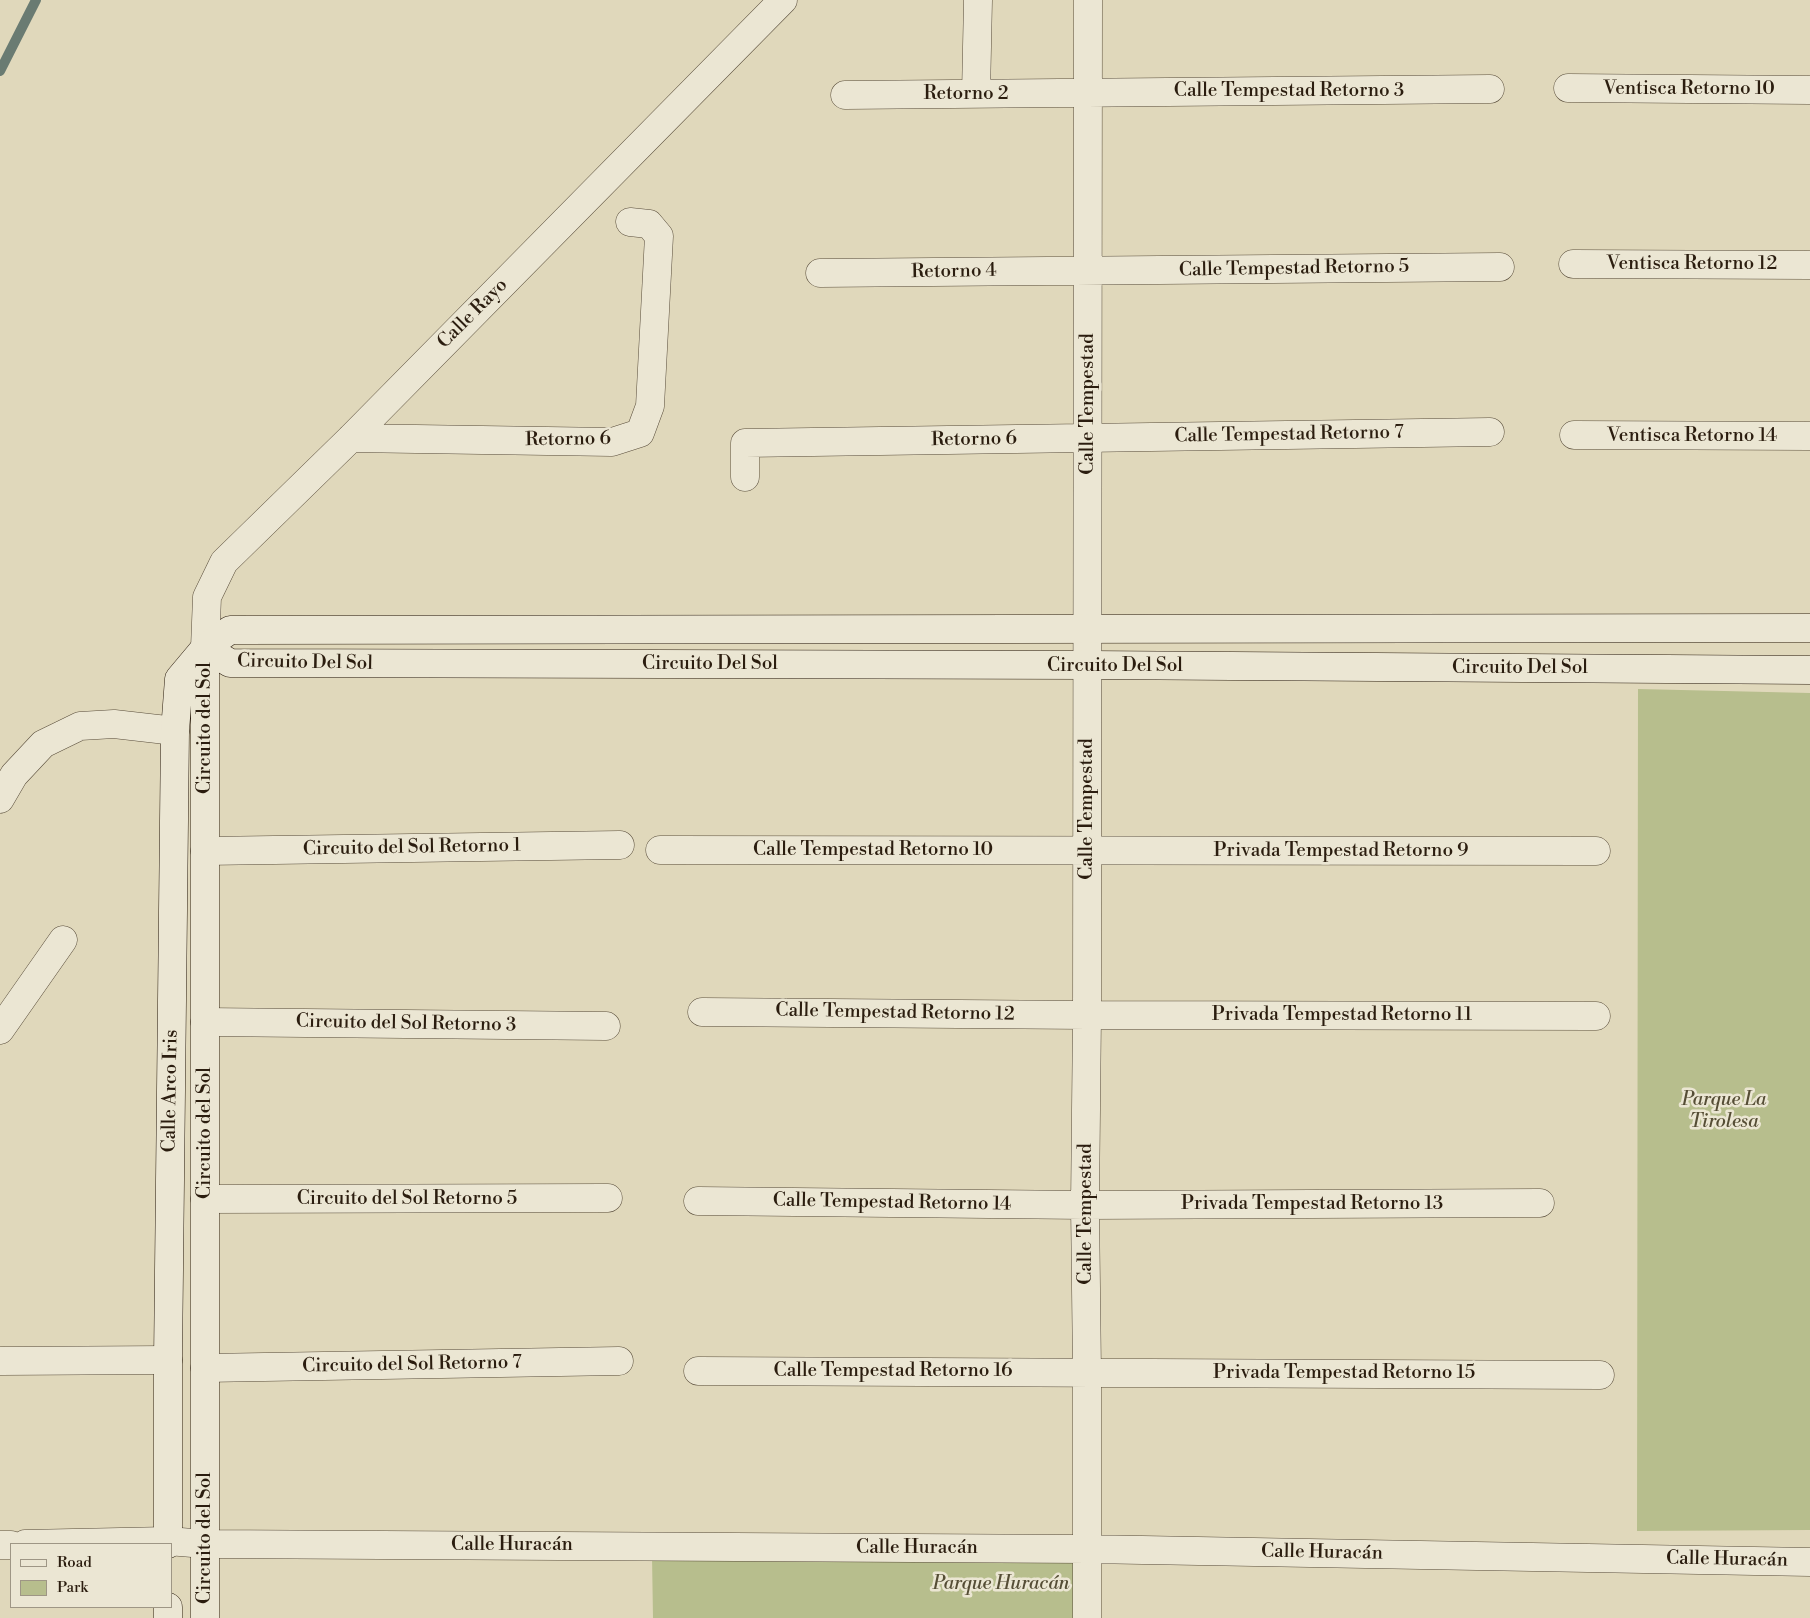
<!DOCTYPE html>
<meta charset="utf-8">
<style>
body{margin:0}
#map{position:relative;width:1810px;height:1618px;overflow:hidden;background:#e0d8bb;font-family:"Libre Bodoni",serif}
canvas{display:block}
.legend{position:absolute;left:10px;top:1543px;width:162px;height:65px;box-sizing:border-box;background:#ebe6d3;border:1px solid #9e9685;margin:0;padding:6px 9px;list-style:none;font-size:15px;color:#2b1d0f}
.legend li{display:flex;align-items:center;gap:10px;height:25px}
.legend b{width:25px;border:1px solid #9e9685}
</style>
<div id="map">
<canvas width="1810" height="1618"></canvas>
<ul class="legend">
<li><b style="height:6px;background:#ebe6d3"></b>Road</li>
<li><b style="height:14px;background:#b7be8d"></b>Park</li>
</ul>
</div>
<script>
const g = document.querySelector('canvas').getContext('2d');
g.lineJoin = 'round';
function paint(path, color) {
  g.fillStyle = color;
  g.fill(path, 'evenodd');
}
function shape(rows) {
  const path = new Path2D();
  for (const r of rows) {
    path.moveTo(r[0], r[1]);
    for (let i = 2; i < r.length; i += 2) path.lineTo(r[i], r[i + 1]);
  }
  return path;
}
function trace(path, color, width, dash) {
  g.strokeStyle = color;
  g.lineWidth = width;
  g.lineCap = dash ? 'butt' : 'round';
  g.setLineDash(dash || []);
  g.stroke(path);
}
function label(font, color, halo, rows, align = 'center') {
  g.font = font + ' "Libre Bodoni",serif';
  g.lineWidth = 5;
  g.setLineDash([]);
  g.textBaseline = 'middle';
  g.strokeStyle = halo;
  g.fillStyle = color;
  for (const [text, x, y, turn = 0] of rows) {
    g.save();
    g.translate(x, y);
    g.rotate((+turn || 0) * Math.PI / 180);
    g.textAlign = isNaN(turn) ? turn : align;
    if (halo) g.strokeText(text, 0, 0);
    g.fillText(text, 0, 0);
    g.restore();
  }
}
const green = shape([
 [1638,689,1810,693,1810,1530,1637,1531],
 [1087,1549,1087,1618,653,1618,652,1556]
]);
const stream = shape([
 [0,71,36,0]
]);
const street = shape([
 [1568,88,1810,90],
 [976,94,978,0],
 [845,95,1490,89],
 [1573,264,1810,265],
 [820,273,1500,267],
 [1574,435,1810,436],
 [351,438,612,442,640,433,650,406,659,236,649,224,630,222],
 [745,477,745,443,1490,432],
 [205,648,207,597,224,562,351,438,783,0],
 [0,799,14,775,43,744,80,726,114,724,175,731],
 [660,850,1596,851],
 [205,851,620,845],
 [702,1012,1087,1015,1596,1016],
 [205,1022,606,1026],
 [0,1030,63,940],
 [205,1199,608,1198],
 [698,1201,1085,1205,1540,1203],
 [0,1361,168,1360],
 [205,1368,619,1361],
 [698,1371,1600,1375],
 [25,1544,168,1541,205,1544,1087,1549,1810,1562],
 [0,1545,11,1545],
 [1087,1618,1087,1372,1085,1205,1087,1015,1088,0]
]);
const secondary = shape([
 [205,648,230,663,1088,665,1810,670],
 [205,648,205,1618],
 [168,1544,168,1360,175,731,179,679,205,648,230,630,1810,628],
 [168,1618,168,1607]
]);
const streetNames = [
 ["Ventisca Retorno 10",1689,89],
 ["Calle Tempestad Retorno 3",1289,91],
 ["Retorno 2",966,94],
 ["Ventisca Retorno 12",1692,264],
 ["Calle Tempestad Retorno 5",1294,269,-1],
 ["Retorno 4",954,272,-1],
 ["Calle Rayo",473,314,-45],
 ["Calle Tempestad",1088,404,-90],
 ["Calle Tempestad Retorno 7",1289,435,-1],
 ["Ventisca Retorno 14",1692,436],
 ["Retorno 6",568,440,-1],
 ["Retorno 6",974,440,-1],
 ["Circuito Del Sol",305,663,1],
 ["Circuito Del Sol",710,664],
 ["Circuito Del Sol",1115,666],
 ["Circuito Del Sol",1520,668],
 ["Circuito del Sol",205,728,-90],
 ["Calle Tempestad",1087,809,-90],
 ["Circuito del Sol Retorno 1",412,848,-1],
 ["Calle Tempestad Retorno 10",873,850],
 ["Privada Tempestad Retorno 9",1341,851],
 ["Calle Tempestad Retorno 12",895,1013,1],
 ["Privada Tempestad Retorno 11",1342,1015],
 ["Circuito del Sol Retorno 3",406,1024,1],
 ["Calle Arco Iris",171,1091,-89],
 ["Circuito del Sol",205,1133,-90],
 ["Circuito del Sol Retorno 5",407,1199],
 ["Calle Tempestad Retorno 14",892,1203,1],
 ["Privada Tempestad Retorno 13",1312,1204],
 ["Calle Tempestad",1086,1214,-90],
 ["Circuito del Sol Retorno 7",412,1365,-1],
 ["Calle Tempestad Retorno 16",893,1371],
 ["Privada Tempestad Retorno 15",1344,1373],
 ["Circuito del Sol",205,1538,-90],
 ["Calle Huracán",512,1545],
 ["Calle Huracán",917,1548],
 ["Calle Huracán",1322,1553,1],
 ["Calle Huracán",1727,1560,1]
];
const parkNames = [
 ["Parque La",1724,1100],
 ["Tirolesa",1724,1122],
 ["Parque Huracán",1001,1584]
];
paint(green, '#b7be8d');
trace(stream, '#6a7b72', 10);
trace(street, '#584c3a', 29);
trace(secondary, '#2b1d0f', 29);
trace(street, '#ebe6d3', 28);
trace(secondary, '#ebe6d3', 28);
label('19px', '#2b1d0f', '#ebe6d3', streetNames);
label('italic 19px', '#554d35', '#ebe6d3', parkNames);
</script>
